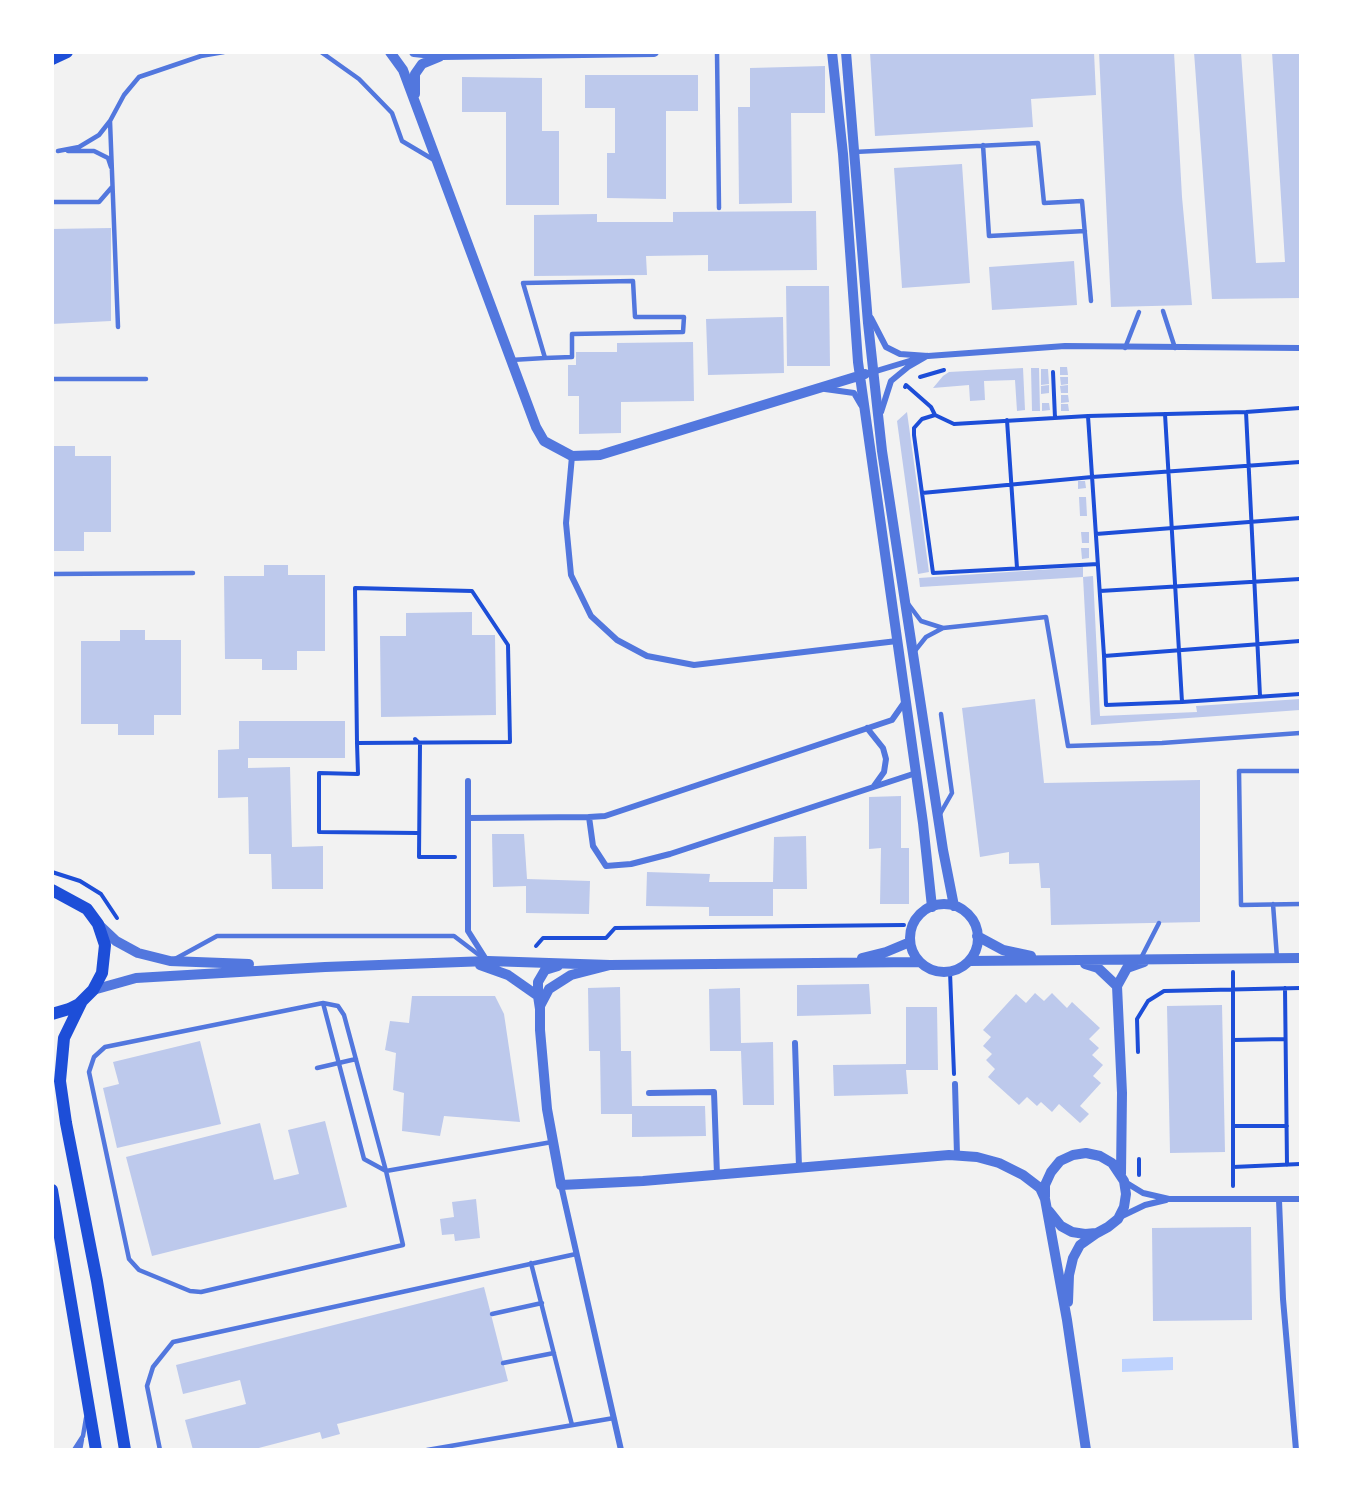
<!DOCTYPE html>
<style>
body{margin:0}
#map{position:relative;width:1353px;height:1502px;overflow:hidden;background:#f2f2f2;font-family:Commissioner,sans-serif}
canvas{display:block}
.frame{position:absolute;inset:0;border:54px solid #fff;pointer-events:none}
</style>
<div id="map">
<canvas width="1353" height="1502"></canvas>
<div class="frame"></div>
</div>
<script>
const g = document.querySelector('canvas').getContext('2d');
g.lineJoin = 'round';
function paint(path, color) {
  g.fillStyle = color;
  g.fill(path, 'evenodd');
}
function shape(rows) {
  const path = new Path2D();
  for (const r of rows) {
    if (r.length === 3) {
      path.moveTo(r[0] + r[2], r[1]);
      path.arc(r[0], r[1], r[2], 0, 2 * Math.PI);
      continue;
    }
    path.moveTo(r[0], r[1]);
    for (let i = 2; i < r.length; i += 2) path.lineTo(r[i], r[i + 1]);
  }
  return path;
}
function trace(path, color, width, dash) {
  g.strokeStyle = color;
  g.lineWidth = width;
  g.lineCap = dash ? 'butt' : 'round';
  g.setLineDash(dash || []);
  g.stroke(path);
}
const water = shape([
 [1173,1357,1173,1370,1122,1372,1122,1359]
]);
const building = shape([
 [870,52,1094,52,1096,95,1031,99,1033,127,875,136],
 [1099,52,1174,52,1182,197,1192,305,1111,307],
 [1194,52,1241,52,1256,263,1285,262,1272,52,1300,52,1300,298,1212,299],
 [825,66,825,113,791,113,792,203,739,204,738,107,750,107,750,68],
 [585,75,698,75,698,111,666,111,666,199,607,198,607,153,615,153,615,108,585,108],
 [462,77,542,78,542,131,559,131,559,205,506,205,506,112,462,112],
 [962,164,970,283,902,288,894,168],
 [816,211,817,270,708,271,708,255,646,256,647,275,534,276,534,215,597,214,597,222,673,222,673,212],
 [111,228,111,321,52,324,52,229],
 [1074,261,1077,305,992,310,989,267],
 [786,286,829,286,830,366,787,366],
 [783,317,784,373,708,375,706,319],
 [693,342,694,401,621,402,621,433,579,434,579,396,568,396,568,365,576,365,576,352,617,352,617,343],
 [1060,367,1067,367,1068,375,1060,375],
 [1023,368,1025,410,1017,411,1015,380,984,381,985,400,970,401,969,385,933,388,943,376,949,372],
 [1031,368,1039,368,1040,411,1032,411],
 [1041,369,1048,369,1049,384,1041,385],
 [1060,377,1068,377,1068,384,1061,385],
 [1049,385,1049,393,1041,394,1041,386],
 [1068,385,1068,393,1061,393,1060,386],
 [1061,395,1068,395,1069,402,1061,403],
 [1042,403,1049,403,1050,410,1042,411],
 [1061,404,1068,404,1069,411,1061,411],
 [907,412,929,572,918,574,897,421],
 [52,446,75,446,75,456,111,456,111,532,84,532,84,551,52,551],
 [1078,481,1085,481,1086,488,1078,489],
 [1079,497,1086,497,1087,516,1080,516],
 [1081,532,1089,532,1089,543,1082,543],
 [1081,548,1089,548,1089,558,1082,559],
 [264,565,288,565,288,575,325,575,325,651,297,651,297,670,262,670,262,659,225,659,224,576,264,576],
 [1083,567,1083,577,920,587,919,578],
 [1093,576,1100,716,1197,712,1196,706,1300,699,1300,710,1091,725,1083,577],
 [472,612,472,635,495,635,496,715,381,717,380,636,406,636,406,613],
 [120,630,145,630,145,640,181,640,181,715,154,715,154,735,118,735,118,724,81,724,81,641,120,641],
 [1035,699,1044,783,1200,780,1200,922,1051,925,1050,888,1041,888,1039,863,1009,864,1009,852,980,857,962,708],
 [239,721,345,721,345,758,248,758,248,768,290,767,292,847,323,846,323,889,272,889,271,854,249,854,248,797,218,798,218,750,239,749],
 [901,796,901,848,909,848,909,904,880,904,881,848,869,849,869,797],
 [492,834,524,834,527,879,590,881,589,914,526,913,526,886,493,887],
 [806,836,807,889,773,889,773,916,709,916,709,907,646,906,647,872,710,874,709,882,773,882,774,837],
 [869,984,871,1014,797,1016,797,985],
 [620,987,621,1051,631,1051,632,1106,705,1106,706,1136,632,1137,632,1114,601,1114,600,1051,589,1051,588,988],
 [740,988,741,1043,773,1042,774,1105,743,1105,741,1051,710,1051,709,989],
 [1035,993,1044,1001,1052,993,1067,1008,1072,1002,1100,1028,1089,1039,1099,1048,1092,1055,1103,1065,1093,1076,1101,1083,1080,1106,1089,1114,1080,1123,1059,1104,1052,1112,1041,1102,1037,1106,1027,1097,1019,1105,988,1077,995,1069,986,1060,992,1054,983,1046,991,1037,983,1030,1016,994,1026,1003],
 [412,996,495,996,504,1014,520,1122,444,1116,440,1136,402,1131,404,1093,393,1090,396,1053,385,1050,390,1021,409,1023],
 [1222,1005,1225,1152,1170,1153,1167,1006],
 [906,1007,937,1007,938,1070,906,1070,908,1094,834,1096,833,1065,906,1064],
 [200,1041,221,1124,117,1148,103,1088,119,1084,113,1062],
 [325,1121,347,1207,152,1256,126,1157,260,1123,274,1180,299,1174,288,1130],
 [476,1199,480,1238,455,1241,454,1234,442,1235,440,1219,454,1217,452,1202],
 [1251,1227,1252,1320,1153,1321,1152,1228],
 [484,1287,508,1381,337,1424,340,1434,322,1439,320,1432,251,1450,193,1450,185,1420,246,1404,240,1380,183,1394,176,1365]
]);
const path = shape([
 [1053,372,1055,418],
 [920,377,944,370],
 [905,387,906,385,931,407,935,415],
 [1246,412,1260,696],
 [1165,414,1182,702,1300,694],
 [1088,416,1246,412,1300,408],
 [1007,420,1017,568],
 [922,493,1092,477,1300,462],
 [1096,534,1300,518],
 [1098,564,933,573,914,435,914,428,922,419,935,415,954,424,1088,416,1104,656,1300,641],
 [1100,591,1300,579],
 [1104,656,1106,705,1182,702],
 [415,739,420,744,419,857,455,857],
 [357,743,510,742,508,645,472,591,355,588,357,743,358,774,319,773,319,832,418,833],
 [52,872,80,881,101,894,117,918],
 [536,946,543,938,606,938,615,928,904,925],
 [950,972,954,1074],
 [1233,972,1233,1186],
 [1285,988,1287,1165],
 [1233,1040,1285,1039],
 [1138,1052,1137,1019,1148,1001,1164,991,1300,988],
 [1233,1126,1287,1126],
 [1139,1159,1139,1175],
 [1233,1167,1300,1164]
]);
const service = shape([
 [321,52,359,79,392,113,402,141,434,160],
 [717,52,719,208],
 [110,121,124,95,139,77,201,56,224,52],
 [983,145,989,236,1085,231],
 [58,151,79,147,99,135,110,121,118,327],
 [68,151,94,151,108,158,111,167],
 [854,152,1038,143,1044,203,1082,201,1091,301],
 [52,202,99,202,112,187],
 [1163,311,1175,348],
 [1125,348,1139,312],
 [511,360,545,358,572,357,572,334,683,332,684,317,635,317,633,281,523,283,545,358],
 [52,379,146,379],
 [52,574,193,573],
 [909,605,921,621,943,628,926,637,914,652],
 [943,628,1046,617,1068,746,1162,743,1300,733],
 [1300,771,1239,771,1241,905,1300,904],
 [940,814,952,793,941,714],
 [1273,904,1277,958],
 [1141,958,1159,923],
 [175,959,217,936,454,936,483,958],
 [323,1003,338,1006,344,1015,386,1171,403,1245,201,1292,190,1291,139,1270,129,1259,89,1072,94,1057,105,1047,323,1003],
 [323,1003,364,1159,386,1171,552,1142],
 [317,1068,356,1059],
 [531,1263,572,1425],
 [492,1314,542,1303],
 [503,1363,554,1353],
 [74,1450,83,1436,86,1418],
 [80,1450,82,1439],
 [160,1450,147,1386,153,1367,173,1342,576,1254],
 [427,1450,614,1418]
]);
const minor = shape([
 [871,318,886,347,900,354,928,356,1065,346,1300,348],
 [873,372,916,359],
 [825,389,854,393,861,405],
 [881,412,891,381,908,367,927,356],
 [572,456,566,523,571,575,591,616,617,640,647,656,694,665,897,641],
 [867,728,883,748,886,759,884,772,874,786],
 [468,781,468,931,487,961],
 [589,817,605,816,892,720,906,700],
 [468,818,589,817,593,846,606,866,631,864,670,854,916,773],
 [795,1043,799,1167],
 [955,1084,957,1155],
 [649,1093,714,1092,717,1175],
 [1125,1182,1143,1193,1169,1199,1300,1199],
 [561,1185,621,1450],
 [1279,1200,1283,1299,1296,1450],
 [1120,1217,1145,1205,1166,1200]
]);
const tertiary = shape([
 [390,52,403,70,536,427,544,441,572,456,600,455,865,374],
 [414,52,442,55,654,52],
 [832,52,843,154,858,362,923,823,932,907],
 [846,52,868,323,882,451,943,850,954,906],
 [415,94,415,74,422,64,439,57],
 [944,938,34],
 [99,925,116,941,138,953,170,961,249,964],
 [977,936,1003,950,1031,956],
 [862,958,886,952,910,942],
 [969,961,1300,958],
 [1085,964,1098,968,1117,986,1122,1093,1121,1174],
 [480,965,508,975,538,996,540,1009],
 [610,965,571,975,549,989,540,1006,540,1030,547,1109,561,1185,643,1181,949,1155,977,1157,999,1163,1023,1175,1040,1188,1045,1199,1067,1320,1086,1450],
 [1117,986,1127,968,1144,962],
 [93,990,136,978,325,967,488,961,610,965,919,962],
 [538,996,538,982,545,970,558,966],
 [1045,1197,1045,1185,1051,1172,1060,1161,1073,1155,1086,1153,1100,1156,1112,1163,1124,1181,1126,1194,1124,1207,1118,1219,1108,1227,1097,1233,1080,1245,1073,1258,1069,1275,1068,1302],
 [1049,1211,1061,1226,1072,1232,1085,1234,1096,1233]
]);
const secondary = shape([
 [52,59,67,52],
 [52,890,87,909,98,924,105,945,102,973,93,990,79,1004,69,1009,52,1014],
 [82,1001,64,1038,60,1081,66,1123,97,1281,125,1450],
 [52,1190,96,1450]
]);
paint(water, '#bfd3fe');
paint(building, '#bdc9ec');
trace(path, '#1d4ed8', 4);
trace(service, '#5277de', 4.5);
trace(minor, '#5277de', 6);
trace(tertiary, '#5277de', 10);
trace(secondary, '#1d4ed8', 12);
</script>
